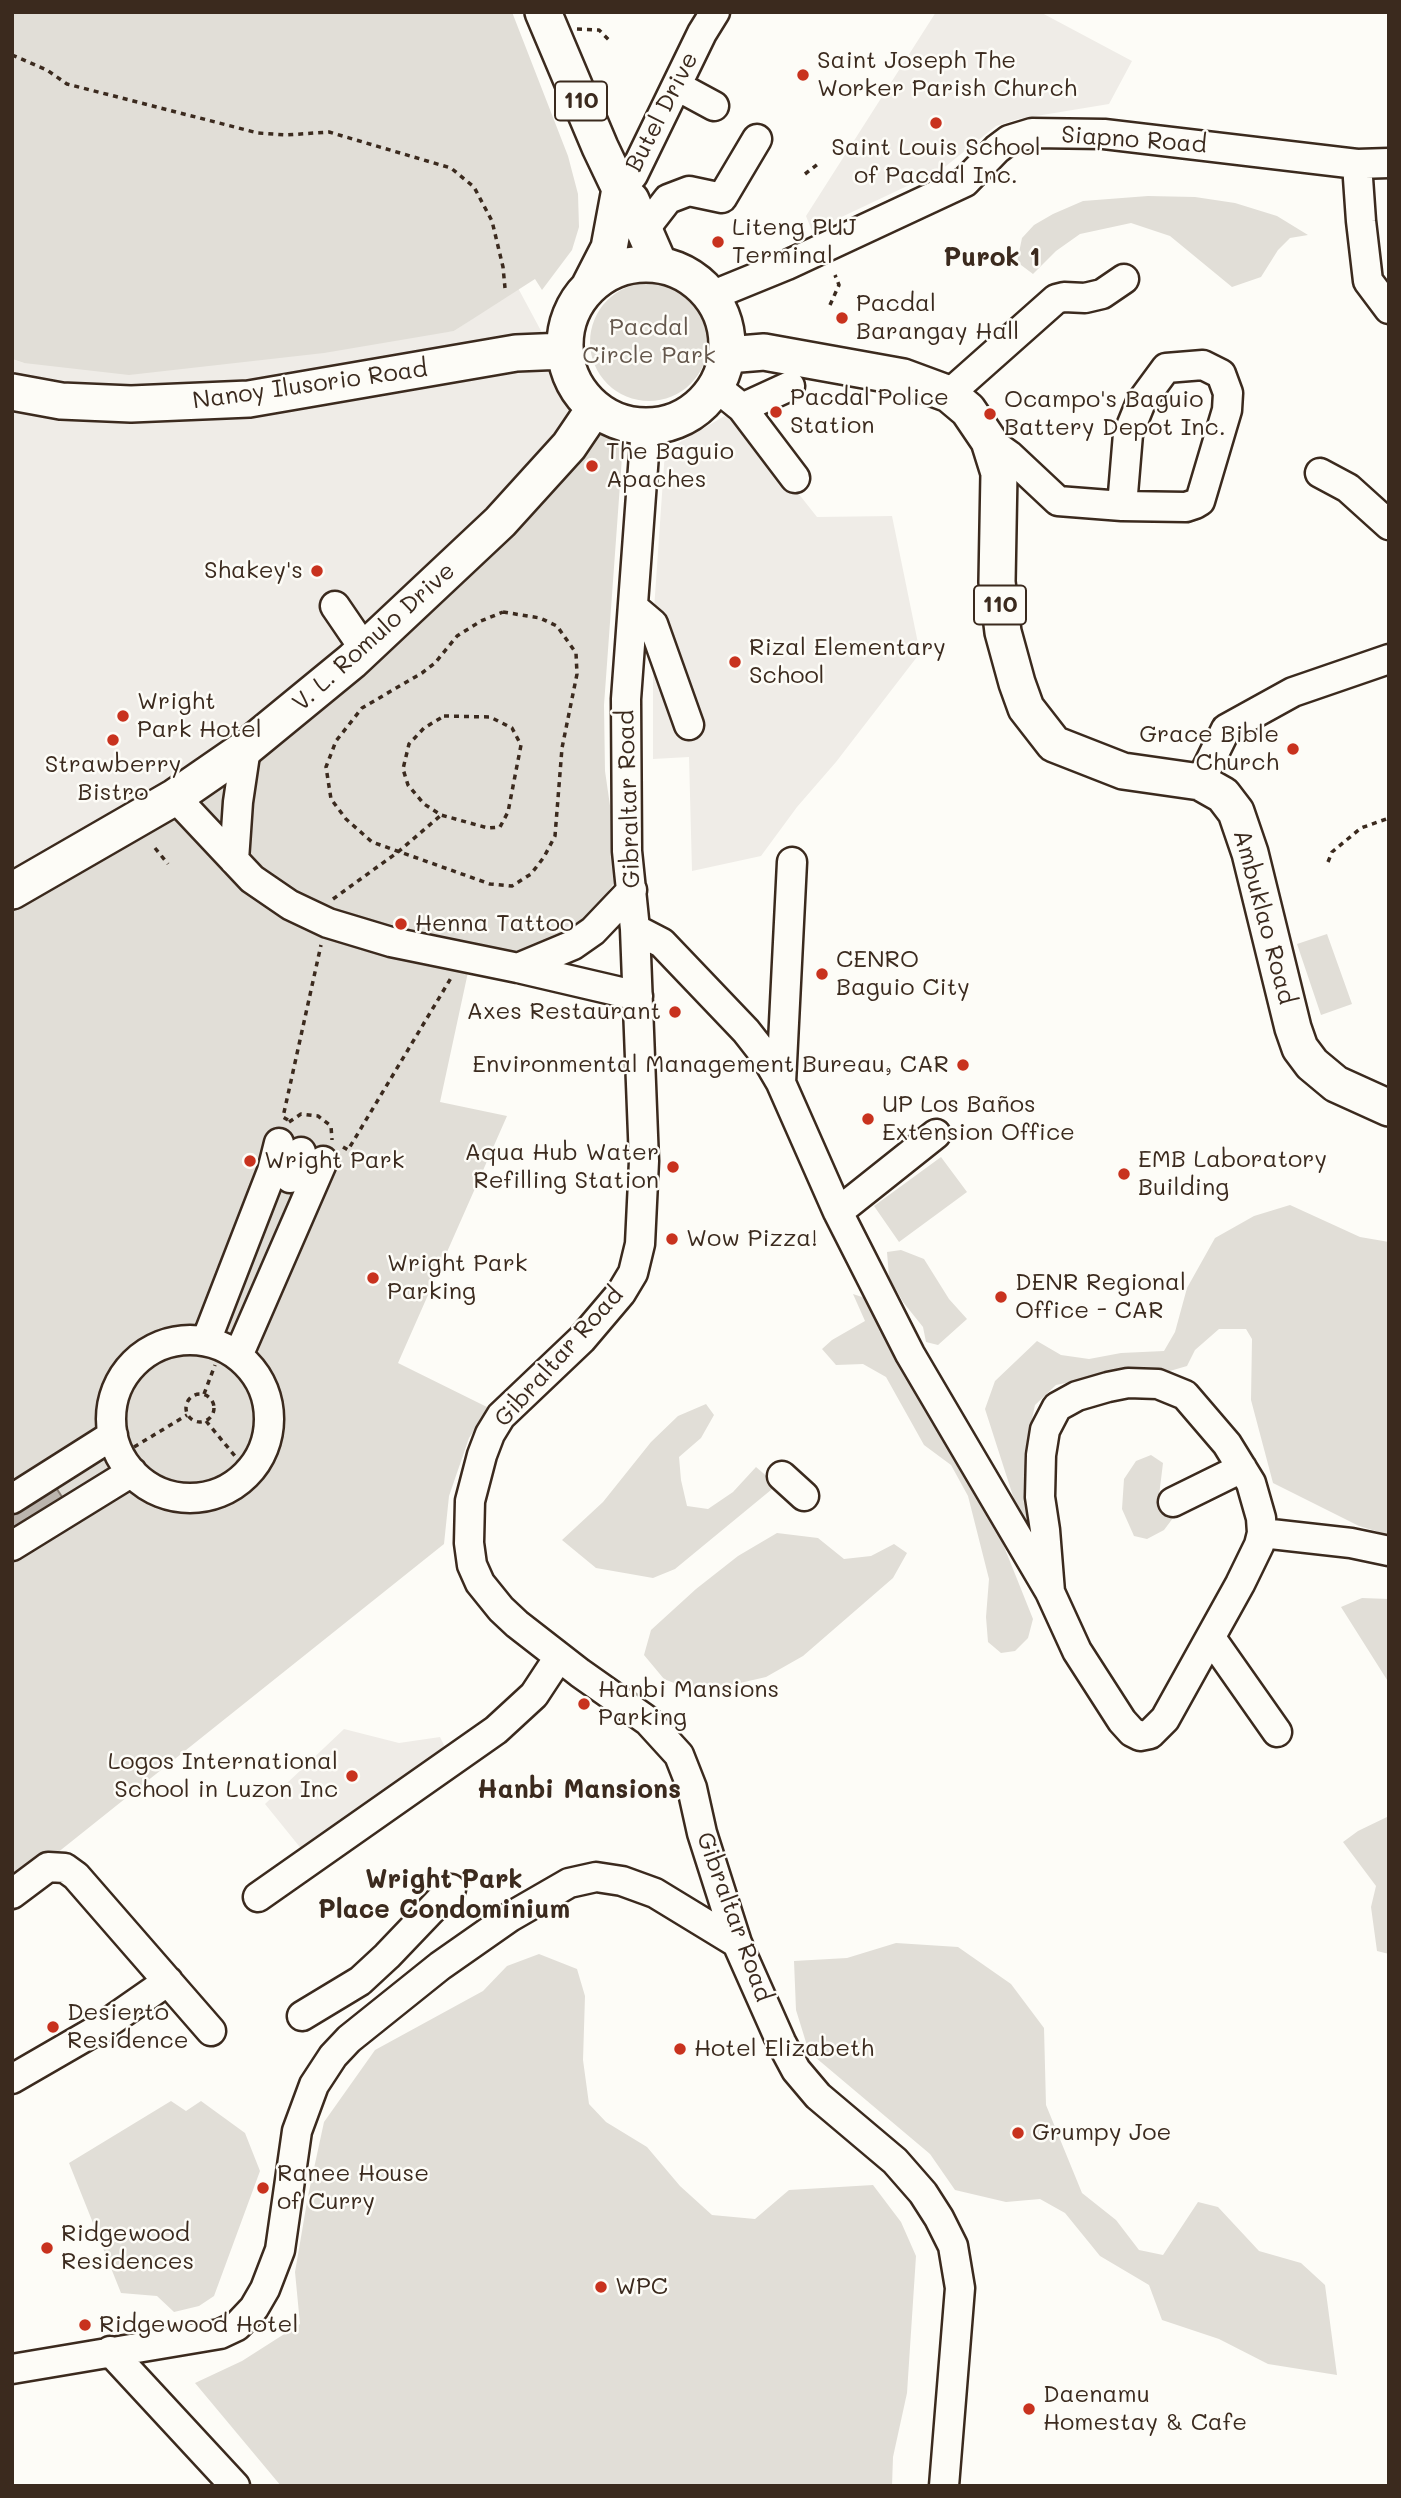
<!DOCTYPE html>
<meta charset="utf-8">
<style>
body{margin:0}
#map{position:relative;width:1401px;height:2498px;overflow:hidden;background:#fdfcf7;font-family:Mali,sans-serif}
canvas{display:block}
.frame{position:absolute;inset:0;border:14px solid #3b2a1e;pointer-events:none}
</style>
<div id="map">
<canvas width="1401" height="2498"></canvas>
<div class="frame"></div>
</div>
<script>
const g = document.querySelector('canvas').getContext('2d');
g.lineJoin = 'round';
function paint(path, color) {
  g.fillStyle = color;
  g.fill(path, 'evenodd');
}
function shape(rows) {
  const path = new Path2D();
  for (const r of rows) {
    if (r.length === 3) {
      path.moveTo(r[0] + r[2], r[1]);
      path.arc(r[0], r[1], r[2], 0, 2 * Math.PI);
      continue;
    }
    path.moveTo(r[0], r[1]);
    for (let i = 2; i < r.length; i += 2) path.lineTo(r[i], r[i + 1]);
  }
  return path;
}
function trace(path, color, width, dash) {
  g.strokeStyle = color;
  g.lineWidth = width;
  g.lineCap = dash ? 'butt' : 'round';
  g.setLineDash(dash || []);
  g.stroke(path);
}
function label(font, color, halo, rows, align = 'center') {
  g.font = font + ' Mali,sans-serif';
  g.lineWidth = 5;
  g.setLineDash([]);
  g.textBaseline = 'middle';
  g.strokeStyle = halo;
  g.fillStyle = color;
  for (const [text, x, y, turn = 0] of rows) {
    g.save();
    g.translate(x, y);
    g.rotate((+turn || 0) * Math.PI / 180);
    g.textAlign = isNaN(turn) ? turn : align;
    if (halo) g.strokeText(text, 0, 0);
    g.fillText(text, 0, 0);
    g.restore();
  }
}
const built = shape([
 [936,12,1040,12,1132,61,1109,104,1018,119,996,126,941,170,812,231,806,216],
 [518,288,597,435,583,450,536,511,438,606,216,793,12,911,12,359,24,363,454,331],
 [733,411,817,517,892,516,920,653,836,762,797,807,761,856,692,871,689,757,653,759,653,624,665,451],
 [344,1729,399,1743,440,1737,446,1749,303,1851,265,1804]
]);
const green = shape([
 [12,12,512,12,568,156,578,194,579,227,572,250,542,290,535,279,454,331,324,353,129,375,24,363,12,359],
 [1148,196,1195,197,1235,203,1277,216,1308,235,1290,238,1278,250,1261,277,1232,287,1170,236,1131,223,1080,234,1056,251,1033,274,1017,262,1022,238,1034,225,1053,214,1083,201],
 [649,342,59],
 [597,435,610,436,620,443,622,457,604,705,605,771,620,875,598,905,565,940,525,952,473,949,440,1102,507,1116,398,1363,489,1408,469,1438,449,1496,444,1544,12,1889,12,911,216,793,255,761,438,606,536,511,583,450],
 [1327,934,1352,1004,1321,1015,1297,944],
 [941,1157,967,1192,899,1242,874,1206],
 [1290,1205,1360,1237,1389,1242,1389,1535,1359,1526,1273,1483,1251,1400,1252,1339,1246,1329,1219,1329,1195,1350,1187,1366,1163,1373,1124,1371,1056,1385,1035,1405,1024,1455,1030,1528,1021,1521,985,1409,995,1381,1037,1341,1061,1355,1089,1359,1121,1353,1164,1351,1175,1332,1187,1288,1215,1238,1254,1216],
 [901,1250,924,1259,949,1299,967,1319,938,1345,926,1342,923,1327,903,1302,889,1277,887,1252],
 [853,1294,871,1300,993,1519,1033,1619,1028,1638,1015,1651,1001,1653,988,1642,986,1617,989,1579,968,1496,951,1465,924,1445,886,1377,863,1364,836,1365,822,1349,832,1340,865,1321],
 [706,1404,714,1415,701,1438,679,1457,681,1480,687,1506,708,1509,733,1492,756,1467,777,1485,675,1569,653,1578,596,1568,562,1540,603,1502,651,1442,678,1416],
 [1151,1455,1163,1463,1158,1504,1173,1518,1164,1530,1147,1539,1134,1536,1122,1509,1124,1479,1136,1461],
 [777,1533,818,1538,844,1559,871,1556,894,1544,907,1553,893,1578,803,1656,766,1677,727,1686,684,1687,664,1679,644,1655,651,1630,696,1589,738,1556],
 [1362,1598,1389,1599,1389,1683,1341,1607],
 [1389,1816,1389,1954,1377,1951,1371,1907,1376,1886,1343,1842,1358,1831],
 [896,1943,958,1947,1011,1984,1044,2028,1046,2105,1082,2193,1116,2220,1139,2250,1163,2255,1198,2202,1218,2207,1259,2251,1301,2263,1325,2285,1337,2375,1268,2364,1219,2339,1162,2320,1149,2285,1100,2256,1065,2213,1040,2199,1006,2202,955,2190,930,2154,809,2052,796,2010,794,1961,847,1958],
 [539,1954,577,1969,585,1996,583,2060,589,2104,606,2122,647,2147,680,2186,712,2215,755,2219,789,2190,873,2185,901,2222,916,2256,907,2393,893,2457,892,2486,281,2486,195,2383,242,2361,300,2324,295,2272,308,2196,324,2122,375,2050,483,1991,507,1966],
 [171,2101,186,2111,201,2101,245,2133,260,2171,214,2296,199,2306,174,2312,157,2296,121,2293,69,2163]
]);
const water = shape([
 [53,1483,64,1500,12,1533,12,1509,53,1483]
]);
const path = shape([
 [577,29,599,30,609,40],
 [12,55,47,70,67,84,258,133,286,135,329,132,451,168,474,187,492,221,503,267,505,288],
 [805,174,818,164],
 [830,305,839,285,835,275],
 [503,612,540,618,557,626,576,653,577,674,562,748,555,836,544,857,531,874,512,886,490,884,372,842,346,819,331,799,326,767,336,741,362,708,422,673,435,663,457,636,481,621,503,612],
 [444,716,490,717,512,728,521,745,508,812,500,827,488,828,441,815,424,804,408,785,403,769,409,744,424,728,444,716],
 [155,848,168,864],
 [1328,862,1332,852,1361,828,1389,818],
 [333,899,398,852,440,816],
 [288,1120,283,1117,321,945],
 [289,1122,301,1114,318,1116,331,1126,332,1140],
 [343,1147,348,1150,451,978],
 [204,1394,215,1365],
 [200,1408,14],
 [206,1421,249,1473],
 [134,1447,187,1415]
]);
const minor = shape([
 [677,86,714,106],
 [1357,164,1361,221,1368,281,1389,309],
 [620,189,633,175,702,33,715,12],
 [644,230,668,199,689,191,722,198,757,139],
 [711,296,787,265,965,182,997,149,1009,140,1032,133,1104,134,1357,164,1389,163],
 [716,387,742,408,795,478],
 [949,394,1056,299,1064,297,1085,298,1102,294,1124,279],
 [742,408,790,386],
 [646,427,626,699,627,851,635,929,644,1161,640,1244,633,1273,621,1293,582,1339,501,1416,490,1434,482,1455,470,1501,469,1543,472,1565,480,1583,501,1609,517,1624,580,1673,648,1721,679,1755,692,1788,702,1833,737,1943,781,2042,796,2070,818,2096,895,2161,923,2193,939,2218,953,2246,960,2288,944,2486],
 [989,441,1010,456,1058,501,1122,506,1186,507,1195,504,1200,501,1227,410,1228,393,1221,374,1203,365,1166,368,1141,402,1128,434,1122,506],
 [1320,473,1348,488,1389,525],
 [335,606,365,650],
 [633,607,653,624,689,725],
 [1200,782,1226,729,1293,692,1389,659],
 [175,797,252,879,290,905,328,923,391,942,518,968,638,996],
 [234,860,238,802,246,748],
 [635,929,662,943,746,1031,764,1054,781,1083,838,1212,910,1354,1050,1592,1077,1651,1122,1721,1132,1732,1140,1736,1150,1734,1165,1719,1240,1584,1259,1545,1262,1533,1261,1518,1251,1483,1227,1444,1185,1395,1158,1384,1128,1383,1108,1387,1077,1396,1057,1407,1045,1430,1041,1455,1040,1497,1045,1530,1050,1592],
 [518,968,573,945,593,931,632,890],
 [781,1083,792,862],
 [290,1178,301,1152],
 [838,1212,936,1134],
 [190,1419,79],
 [206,1341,272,1171,279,1143],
 [238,1356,323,1161],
 [782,1476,804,1496],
 [12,1499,113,1435],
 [1173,1502,1242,1468],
 [1262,1533,1351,1543,1389,1551],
 [12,1546,132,1472],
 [1211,1638,1277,1732],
 [12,1894,48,1867,65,1868,76,1876,211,2031],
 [258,1897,496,1730,534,1695,559,1657],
 [302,2016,360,1981,387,1956,451,1889],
 [12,2079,102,2027,168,1981],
 [110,2351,235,2486],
 [12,2369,220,2334,237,2326,254,2308,265,2289,280,2250,297,2131,314,2085,333,2056,349,2039,440,1966,510,1917,569,1883,596,1877,622,1881,655,1893,737,1943]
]);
const major = shape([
 [543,12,600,147,620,189,631,200,659,264],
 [646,345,81],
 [589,287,609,248,620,189],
 [727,355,764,352,903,377,949,394,968,410,989,441,999,473,997,582,1003,632,1017,683,1026,708,1054,744,1123,771,1200,782,1223,795,1236,812,1250,853,1293,1028,1300,1048,1312,1064,1336,1084,1389,1108],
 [12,392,61,401,131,404,249,399,516,353,565,351],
 [12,891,175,797,246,748,352,661,500,522,569,446,594,409]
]);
const markers = [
 [803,75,7,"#c8321e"],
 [936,123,7,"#c8321e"],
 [718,242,7,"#c8321e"],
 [842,318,7,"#c8321e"],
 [776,412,7,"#c8321e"],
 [990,414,7,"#c8321e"],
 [592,466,7,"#c8321e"],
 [317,571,7,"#c8321e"],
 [735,662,7,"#c8321e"],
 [123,716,7,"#c8321e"],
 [113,740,7,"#c8321e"],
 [1293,749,7,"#c8321e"],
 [401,924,7,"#c8321e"],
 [822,974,7,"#c8321e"],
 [675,1012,7,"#c8321e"],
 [963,1065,7,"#c8321e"],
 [868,1119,7,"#c8321e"],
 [250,1161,7,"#c8321e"],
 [673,1167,7,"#c8321e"],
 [1124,1174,7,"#c8321e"],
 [672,1239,7,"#c8321e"],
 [373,1278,7,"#c8321e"],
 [1001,1297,7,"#c8321e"],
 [584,1704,7,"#c8321e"],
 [352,1776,7,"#c8321e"],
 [53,2027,7,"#c8321e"],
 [680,2049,7,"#c8321e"],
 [1018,2133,7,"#c8321e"],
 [263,2188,7,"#c8321e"],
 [47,2248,7,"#c8321e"],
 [601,2287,7,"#c8321e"],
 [85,2325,7,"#c8321e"],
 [1029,2409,7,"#c8321e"]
];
const shields = [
 [581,101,52],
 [1000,605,52]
];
const shieldNames = [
 ["110",581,101],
 ["110",1000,605]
];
const poiNames = [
 ["Saint Joseph The",817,61],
 ["Worker Parish Church",817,89],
 ["Saint Louis School",936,148,"center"],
 ["of Pacdal Inc.",936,176,"center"],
 ["Liteng PUJ",732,228],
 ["Terminal",732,256],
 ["Pacdal",856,304],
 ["Barangay Hall",856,332],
 ["Pacdal Police",790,398],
 ["Station",790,426],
 ["Ocampo's Baguio",1004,400],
 ["Battery Depot Inc.",1004,428],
 ["The Baguio",606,452],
 ["Apaches",606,480],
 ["Shakey's",303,571,"right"],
 ["Rizal Elementary",749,648],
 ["School",749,676],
 ["Wright",137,702],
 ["Park Hotel",137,730],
 ["Grace Bible",1279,735,"right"],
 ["Church",1279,763,"right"],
 ["Strawberry",113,765,"center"],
 ["Bistro",113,793,"center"],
 ["Henna Tattoo",415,924],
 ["CENRO",836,960],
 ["Baguio City",836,988],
 ["Axes Restaurant",661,1012,"right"],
 ["Environmental Management Bureau, CAR",949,1065,"right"],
 ["UP Los Baños",882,1105],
 ["Extension Office",882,1133],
 ["Aqua Hub Water",659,1153,"right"],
 ["Refilling Station",659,1181,"right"],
 ["EMB Laboratory",1138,1160],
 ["Building",1138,1188],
 ["Wright Park",264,1161],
 ["Wow Pizza!",686,1239],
 ["Wright Park",387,1264],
 ["Parking",387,1292],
 ["DENR Regional",1015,1283],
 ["Office - CAR",1015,1311],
 ["Hanbi Mansions",598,1690],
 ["Parking",598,1718],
 ["Logos International",338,1762,"right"],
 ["School in Luzon Inc",338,1790,"right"],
 ["Desierto",67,2013],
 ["Residence",67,2041],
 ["Hotel Elizabeth",694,2049],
 ["Grumpy Joe",1032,2133],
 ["Ranee House",277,2174],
 ["of Curry",277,2202],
 ["Ridgewood",61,2234],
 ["Residences",61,2262],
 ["WPC",615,2287],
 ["Ridgewood Hotel",99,2325],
 ["Daenamu",1043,2395],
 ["Homestay & Cafe",1043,2423]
];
const streetNames = [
 ["Butel Drive",662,112,-63],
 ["Siapno Road",1134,140,4],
 ["Nanoy Ilusorio Road",310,385,-8],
 ["V. L. Romulo Drive",374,637,-42],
 ["Gibraltar Road",629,799,-92],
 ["Ambuklao Road",1264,917,75],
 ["Gibraltar Road",559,1357,-48],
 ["Gibraltar Road",734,1917,70]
];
const parkNames = [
 ["Pacdal",649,328],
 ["Circle Park",649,356]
];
const neighbourhoodNames = [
 ["Purok 1",992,258],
 ["Hanbi Mansions",579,1790],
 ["Wright Park",444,1880],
 ["Place Condominium",444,1910]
];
paint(built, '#efece7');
paint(green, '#e1ded7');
paint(water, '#bbb4ad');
trace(water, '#887d74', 2);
trace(minor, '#3b2a1e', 33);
trace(major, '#3b2a1e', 40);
trace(path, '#3b2a1e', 3.5, [5, 5]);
trace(minor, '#fdfcf7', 28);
trace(major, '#fdfcf7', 35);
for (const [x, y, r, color] of markers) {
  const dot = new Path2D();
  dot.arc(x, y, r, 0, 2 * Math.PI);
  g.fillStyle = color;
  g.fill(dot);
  trace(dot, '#fdfcf7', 2.5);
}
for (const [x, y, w] of shields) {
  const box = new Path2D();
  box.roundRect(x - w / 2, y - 19.5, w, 39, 5);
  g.fillStyle = '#fdfcf7';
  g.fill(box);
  trace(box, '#3b2a1e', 2);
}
label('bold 23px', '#3b2a1e', null, shieldNames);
label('24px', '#3b2a1e', '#fdfcf7', poiNames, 'left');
label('24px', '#3b2a1e', '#fdfcf7', streetNames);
label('24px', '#64574c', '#fdfcf7', parkNames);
label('bold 26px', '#3b2a1e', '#fdfcf7', neighbourhoodNames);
</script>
